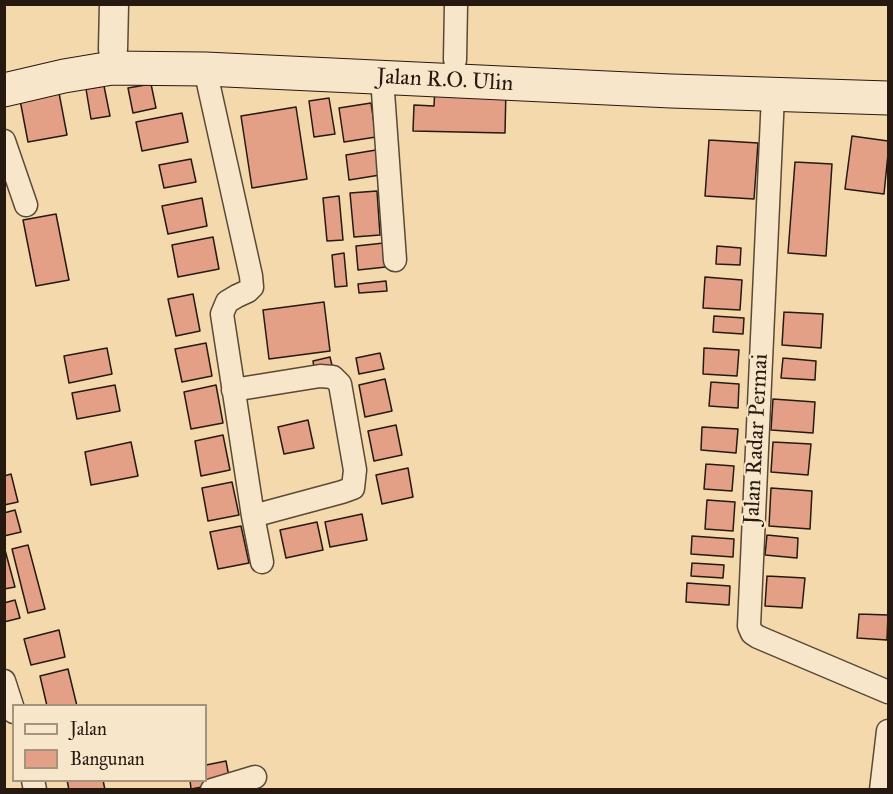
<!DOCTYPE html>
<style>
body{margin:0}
#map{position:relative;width:893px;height:794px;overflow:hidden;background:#f3d9ac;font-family:"IM FELL Great Primer",serif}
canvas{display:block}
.frame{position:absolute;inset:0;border:6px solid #261910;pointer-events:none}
.legend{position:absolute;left:12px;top:704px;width:195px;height:78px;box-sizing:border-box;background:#f7e6c9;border:2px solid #a3947f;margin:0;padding:8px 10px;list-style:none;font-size:18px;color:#261910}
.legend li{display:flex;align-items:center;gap:12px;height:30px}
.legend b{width:30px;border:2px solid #a3947f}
</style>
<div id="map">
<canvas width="893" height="794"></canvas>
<div class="frame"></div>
<ul class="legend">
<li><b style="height:8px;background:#f7e6c9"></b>Jalan</li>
<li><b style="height:16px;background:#e3a087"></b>Bangunan</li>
</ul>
</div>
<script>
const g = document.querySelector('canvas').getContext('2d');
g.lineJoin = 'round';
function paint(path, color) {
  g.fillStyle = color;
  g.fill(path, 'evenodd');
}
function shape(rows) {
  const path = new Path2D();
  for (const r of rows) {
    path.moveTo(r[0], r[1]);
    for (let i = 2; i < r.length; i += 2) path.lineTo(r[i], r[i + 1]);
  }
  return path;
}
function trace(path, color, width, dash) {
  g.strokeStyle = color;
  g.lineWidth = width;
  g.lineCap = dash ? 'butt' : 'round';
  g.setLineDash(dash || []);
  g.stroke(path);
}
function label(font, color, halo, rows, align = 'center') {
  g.font = font + ' "IM FELL Great Primer",serif';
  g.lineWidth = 4.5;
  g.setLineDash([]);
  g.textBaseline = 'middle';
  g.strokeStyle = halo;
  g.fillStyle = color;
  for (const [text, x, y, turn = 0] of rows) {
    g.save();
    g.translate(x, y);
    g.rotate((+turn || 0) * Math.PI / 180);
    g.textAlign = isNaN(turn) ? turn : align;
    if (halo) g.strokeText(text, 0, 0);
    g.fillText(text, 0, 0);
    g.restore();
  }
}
const building = shape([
 [151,84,156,108,133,113,128,88,151,84],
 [104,86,110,116,91,119,86,89,104,86],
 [435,87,506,88,505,133,413,131,414,105,434,106,435,87],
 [59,93,67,135,28,142,20,100,59,93],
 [329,98,335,134,314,137,309,101,329,98],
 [371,103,376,137,344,142,339,108,371,103],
 [296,107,307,179,252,188,241,116,296,107],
 [182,113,188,142,142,151,136,122,182,113],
 [852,136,888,141,888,154,884,194,845,189,852,136],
 [709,140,758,143,754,199,705,196,709,140],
 [376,150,380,175,349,180,346,155,376,150],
 [191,159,196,182,164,188,159,165,191,159],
 [795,162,832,164,826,256,788,253,795,162],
 [377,191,380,235,354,237,350,193,377,191],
 [339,196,343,240,327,241,323,198,339,196],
 [202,198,207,226,168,234,162,206,202,198],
 [56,214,69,280,36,286,23,220,56,214],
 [213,237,219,269,178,277,172,245,213,237],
 [384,243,386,267,358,270,356,246,384,243],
 [717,246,741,248,740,265,716,264,717,246],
 [344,253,347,286,335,287,332,255,344,253],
 [705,277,742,280,740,310,703,308,705,277],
 [386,281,387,291,359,293,358,284,386,281],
 [193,294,200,331,176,336,168,299,193,294],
 [324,302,330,351,269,359,263,310,324,302],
 [784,312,823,314,821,348,782,345,784,312],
 [714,316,744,318,743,334,713,332,714,316],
 [206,343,212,376,182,382,175,349,206,343],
 [107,348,112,374,69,383,64,356,107,348],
 [704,348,739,350,737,376,703,374,704,348],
 [380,353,384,369,359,374,356,358,380,353],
 [330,357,333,370,315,374,313,361,330,357],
 [783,358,816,361,815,380,781,378,783,358],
 [385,379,392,411,365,417,359,385,385,379],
 [711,382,739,384,738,408,709,406,711,382],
 [115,385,120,411,77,419,72,393,115,385],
 [216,385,223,423,191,429,184,392,216,385],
 [773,399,815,402,813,433,771,430,773,399],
 [308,420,314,448,284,454,278,427,308,420],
 [396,425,402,455,374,461,368,431,396,425],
 [702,427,738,429,736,453,701,450,702,427],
 [223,435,230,470,201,476,195,441,223,435],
 [131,442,138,476,91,485,85,452,131,442],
 [773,442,811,444,808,475,771,472,773,442],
 [706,464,734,466,732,491,704,489,706,464],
 [408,468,413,497,382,504,376,475,408,468],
 [11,474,18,502,4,505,4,476,11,474],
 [232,482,239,515,208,521,202,488,232,482],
 [771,488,812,491,810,529,769,526,771,488],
 [707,500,735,502,733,531,705,529,707,500],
 [15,510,21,532,4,536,4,513,15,510],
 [362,514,367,540,330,547,325,522,362,514],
 [317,522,323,550,286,558,280,530,317,522],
 [241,526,249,563,218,569,210,532,241,526],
 [767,535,798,538,797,558,765,555,767,535],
 [692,536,734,539,733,557,691,554,692,536],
 [28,545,45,609,28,613,12,549,28,545],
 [5,550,15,587,4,589,4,551,5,550],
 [692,563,724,565,723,578,691,576,692,563],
 [767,576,805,578,802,608,765,606,767,576],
 [687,583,730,586,729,605,686,602,687,583],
 [15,600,20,618,4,622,4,603,15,600],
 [859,614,888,615,887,640,857,638,859,614],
 [59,630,65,657,31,665,24,639,59,630],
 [68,669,77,706,47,706,40,676,68,669],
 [226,761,230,782,191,789,190,780,206,780,206,765,226,761],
 [67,780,103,780,105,790,69,790,67,780]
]);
const minor = shape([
 [455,60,456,4],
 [205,69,251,276,252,287,248,291,237,296,227,302,222,314,253,516,262,562],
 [382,78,395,260],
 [773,95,749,626,752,633,758,637,888,692],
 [4,141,26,205],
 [233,390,320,376,333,377,340,384,355,470,353,488,342,492,253,516],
 [4,681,14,712],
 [33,780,35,790],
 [212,790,255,777],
 [881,790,888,731]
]);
const tertiary = shape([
 [113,49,114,4]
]);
const secondary = shape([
 [4,90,64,76,112,68,205,69,671,91,888,98]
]);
const streetNames = [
 ["Jalan R.O. Ulin",445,81,3],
 ["Jalan Radar Permai",757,439,-87]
];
paint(building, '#e3a087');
trace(building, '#261910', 1.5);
trace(minor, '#594937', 25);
trace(tertiary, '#594937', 31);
trace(secondary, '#261910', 35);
trace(minor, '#f7e6c9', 22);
trace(tertiary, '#f7e6c9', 28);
trace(secondary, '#f7e6c9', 33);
label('22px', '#261910', '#f7e6c9', streetNames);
</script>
